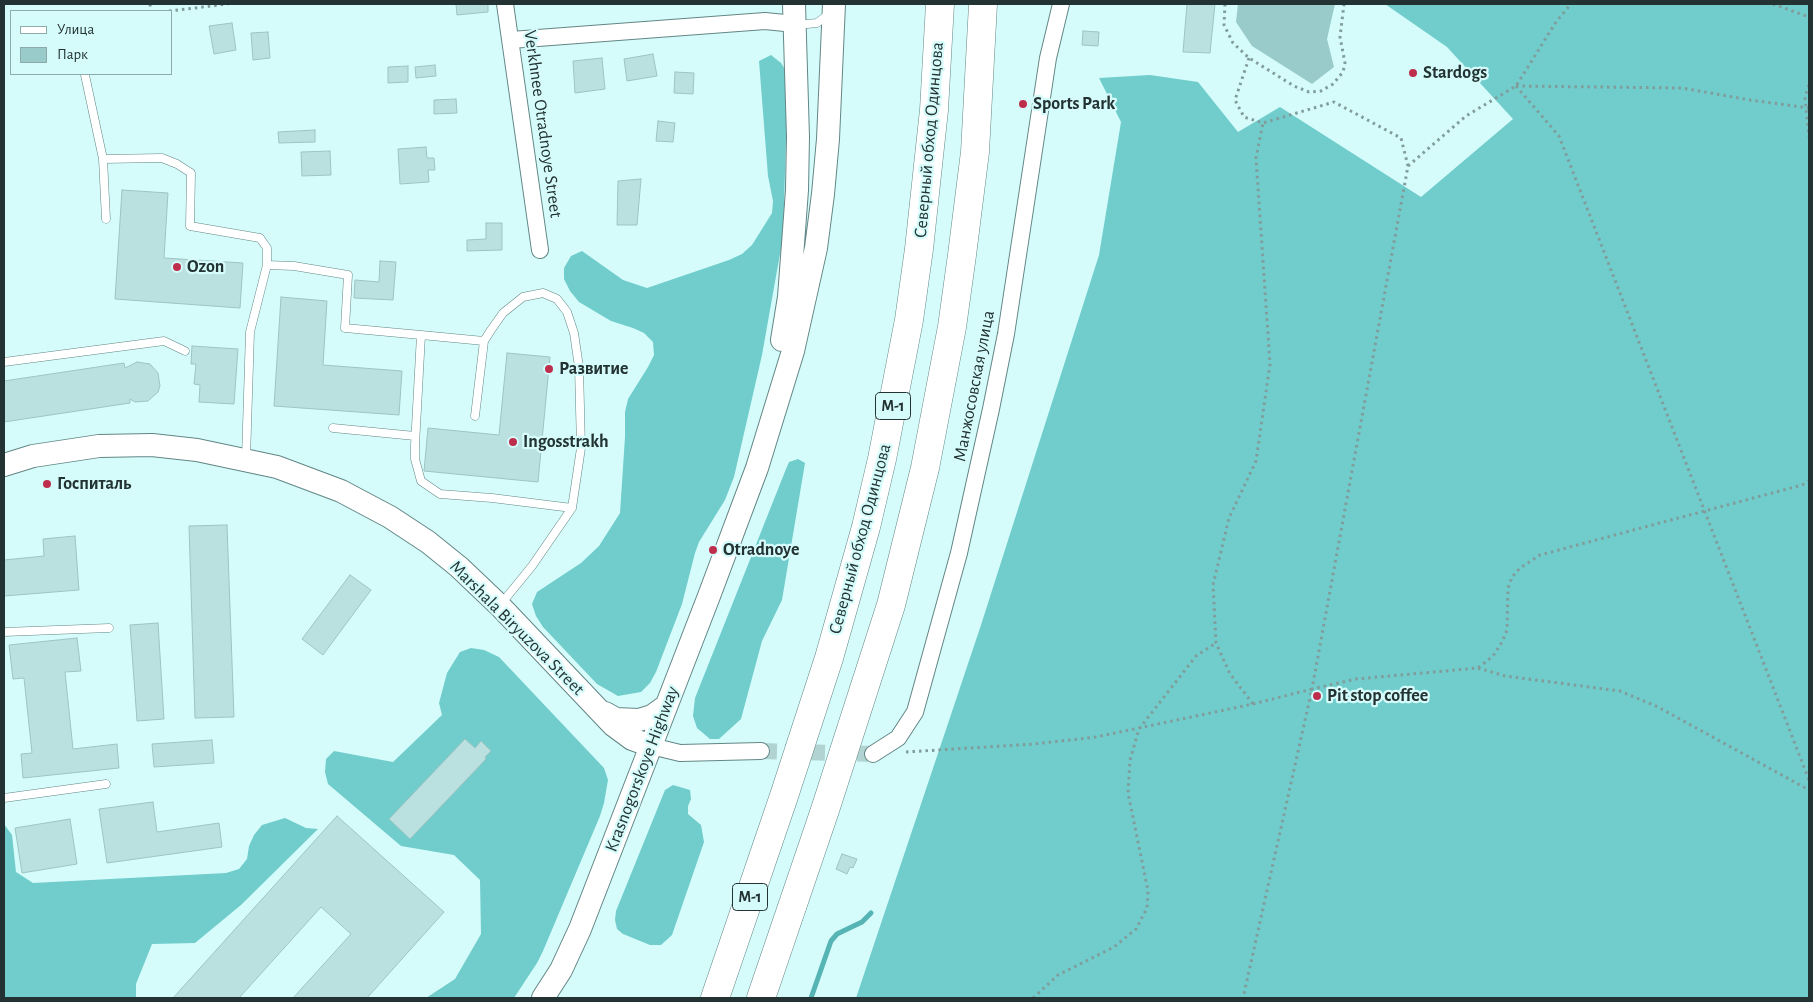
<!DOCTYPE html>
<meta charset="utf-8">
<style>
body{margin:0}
#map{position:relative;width:1813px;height:1002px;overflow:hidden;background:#d5fcfb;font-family:"Alegreya Sans",sans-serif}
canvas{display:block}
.frame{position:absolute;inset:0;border:5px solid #233232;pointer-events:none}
.legend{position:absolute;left:10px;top:10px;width:162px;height:65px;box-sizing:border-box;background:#d5fcfb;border:1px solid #8eabab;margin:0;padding:6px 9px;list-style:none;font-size:15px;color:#233232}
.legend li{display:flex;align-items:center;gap:10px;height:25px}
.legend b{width:25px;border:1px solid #8eabab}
</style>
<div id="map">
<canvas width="1813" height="1002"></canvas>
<div class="frame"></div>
<ul class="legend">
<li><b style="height:6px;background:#fff"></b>Улица</li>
<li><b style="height:14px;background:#98cbca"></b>Парк</li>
</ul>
</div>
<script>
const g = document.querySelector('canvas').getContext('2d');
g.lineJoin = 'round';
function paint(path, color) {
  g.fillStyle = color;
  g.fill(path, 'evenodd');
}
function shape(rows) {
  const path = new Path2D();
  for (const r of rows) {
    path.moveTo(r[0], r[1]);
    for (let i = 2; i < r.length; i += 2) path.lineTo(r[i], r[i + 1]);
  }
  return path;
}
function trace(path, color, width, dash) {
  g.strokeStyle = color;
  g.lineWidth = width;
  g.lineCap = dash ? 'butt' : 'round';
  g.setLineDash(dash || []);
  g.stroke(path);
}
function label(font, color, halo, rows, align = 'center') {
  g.font = font + ' "Alegreya Sans",sans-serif';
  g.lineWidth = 4.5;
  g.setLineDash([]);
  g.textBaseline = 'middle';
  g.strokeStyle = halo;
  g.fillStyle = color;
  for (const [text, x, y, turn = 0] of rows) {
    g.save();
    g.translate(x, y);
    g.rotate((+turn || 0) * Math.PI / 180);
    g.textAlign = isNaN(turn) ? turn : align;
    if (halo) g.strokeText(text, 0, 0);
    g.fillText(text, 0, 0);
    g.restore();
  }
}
const green = shape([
 [1238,4,1335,4,1327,39,1334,67,1312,84,1252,46,1236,22]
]);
const forest = shape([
 [1385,4,1809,4,1809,998,856,998,981,625,1099,255,1121,122,1099,78,1150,75,1198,82,1238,132,1280,107,1421,197,1513,119,1447,47],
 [771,55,781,63,788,74,783,237,762,355,734,477,725,500,699,542,695,553,682,604,656,672,650,683,641,692,618,696,597,684,543,627,536,616,532,604,537,592,581,563,599,546,620,513,625,437,625,412,628,399,648,367,654,355,653,342,644,333,633,328,611,321,579,302,570,291,564,279,564,268,571,256,582,251,623,280,647,288,729,260,742,254,752,245,772,213,773,201,768,176,759,61],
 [798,459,805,463,782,600,762,641,741,719,719,739,710,739,697,728,693,716,695,698,786,469,789,462],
 [471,648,484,650,499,657,604,768,608,780,604,803,600,816,543,951,537,963,514,998,426,998,455,979,481,934,480,880,454,855,401,846,328,784,325,772,326,759,334,751,393,762,442,715,439,703,447,673,460,652],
 [673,785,690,790,691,799,688,806,688,814,701,825,704,842,672,935,661,945,650,945,623,934,617,929,615,920,616,911,665,790],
 [285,818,306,828,318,829,241,905,195,943,152,944,136,984,136,998,4,998,4,824,12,835,16,872,33,883,226,873,239,869,247,859,249,846,254,835,262,825]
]);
const stream = shape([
 [811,998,831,941,837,934,862,922,871,913]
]);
const building = shape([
 [456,4,488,4,488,12,457,15,456,4],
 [1187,4,1215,4,1210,53,1183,52,1187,4],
 [232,23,236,50,214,54,209,26,232,23],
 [1083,31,1099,32,1098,46,1082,45,1083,31],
 [268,32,270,58,253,60,251,33,268,32],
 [653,54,657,76,627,81,624,59,653,54],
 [602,58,605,89,575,93,573,61,602,58],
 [435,65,436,76,416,78,415,67,435,65],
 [408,66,408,82,388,83,388,67,408,66],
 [675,72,694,73,693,94,674,93,675,72],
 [456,99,457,113,434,114,434,100,456,99],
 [658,121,675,123,673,142,656,141,658,121],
 [315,130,315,142,279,143,278,132,315,130],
 [426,147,427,158,434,158,435,170,428,170,429,182,400,184,398,149,426,147],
 [330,151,331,175,302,176,301,152,330,151],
 [641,179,637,225,617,225,618,181,641,179],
 [122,190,168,193,164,258,243,263,240,308,115,299,122,190],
 [486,223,502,223,502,250,467,251,467,240,486,239,486,223],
 [380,261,396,262,393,300,354,298,355,280,379,282,380,261],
 [281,297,327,301,323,365,402,371,399,415,274,406,281,297],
 [192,346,238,349,234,404,199,402,200,385,194,384,196,364,191,364,192,346],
 [507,353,550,357,538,482,424,471,428,428,499,435,507,353],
 [137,362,150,364,158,373,160,386,158,392,148,401,135,402,130,399,130,403,4,422,4,381,124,363,125,368,137,362],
 [227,525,234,717,195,718,189,526,227,525],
 [75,536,79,590,4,596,4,560,44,556,43,539,75,536],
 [350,575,371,590,323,655,302,639,350,575],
 [158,623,164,719,137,721,130,625,158,623],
 [77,638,81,671,65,672,73,749,117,744,119,768,23,778,21,754,32,753,24,678,13,679,9,645,77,638],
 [465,739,475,748,481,741,491,751,485,757,486,759,410,839,389,819,465,739],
 [212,740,214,763,154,767,152,744,212,740],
 [153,802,157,832,219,823,222,847,107,863,99,809,153,802],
 [337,816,444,912,367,998,293,998,351,934,321,907,239,998,173,998,337,816],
 [70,819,77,864,22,873,15,828,70,819],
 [842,854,857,859,853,868,850,867,847,874,836,869,842,854]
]);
const streetTunnel = shape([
 [761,751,873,754]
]);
const path = shape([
 [150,4,151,11],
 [1225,4,1224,25,1233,43,1249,58,1294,86,1309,92,1321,91,1333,84,1343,72,1345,63,1340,37,1344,4],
 [1773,4,1809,17],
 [169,11,228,4],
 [1249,58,1235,100,1244,117,1263,123,1334,102,1401,138,1408,166,1312,689,1356,679,1478,668,1493,656,1502,642,1507,630,1508,588,1512,577,1520,568,1540,555,1802,485,1809,481],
 [1809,85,1805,97,1809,137],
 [1516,86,1559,136,1809,780],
 [1516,86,1682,88,1750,100,1809,108],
 [1408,166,1466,116,1516,86,1556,22,1571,4],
 [1478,668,1505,676,1620,691,1658,707,1809,790],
 [1253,704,1230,674,1216,643,1213,585,1229,518,1256,461,1270,364,1256,158,1263,123],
 [906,752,1034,744,1096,737,1253,704,1312,689,1243,998],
 [1033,998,1058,975,1114,947,1136,929,1147,908,1148,891,1128,793,1130,760,1139,729,1196,656,1216,643]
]);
const lane = shape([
 [797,25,817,23,829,14],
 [85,75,103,159,162,158,177,164,191,173,190,226,260,238,267,248,267,265,294,266,348,275,345,328,421,335],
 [103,159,106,219],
 [484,341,421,335,415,445,415,459,421,481,440,494,492,498,572,508],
 [4,362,164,341,185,351],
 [475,416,484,341,491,330,503,313,523,297,543,293,557,299,567,312,574,333,579,367,581,448,572,508,532,566,501,604],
 [333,428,415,436],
 [246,458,250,332,267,265],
 [4,632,109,628],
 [4,798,106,784]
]);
const street = shape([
 [505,4,540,250],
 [511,40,765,21,795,24],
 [651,746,680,753,761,751],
 [873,754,898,738,915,712,959,553,991,409,1006,334,1048,58,1061,4]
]);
const secondary = shape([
 [782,340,789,297,797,190,798,137,794,4],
 [4,465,33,456,99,446,152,445,197,450,277,467,341,491,390,517,428,542,459,567,500,606,613,725,632,739,651,746],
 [605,713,616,719,639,720,652,716,666,706],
 [543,998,561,970,580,929,709,596,757,468,793,351,816,248,823,194,828,139,834,4]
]);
const highway = shape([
 [715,998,784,796,829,658,866,527,882,459,909,320,919,249,934,110,940,4],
 [761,998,825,810,891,605,925,468,952,327,962,255,975,152,983,4]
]);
const markers = [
 [1413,73,5,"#be2e4c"],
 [1023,104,5,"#be2e4c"],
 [177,267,5,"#be2e4c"],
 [549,369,5,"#be2e4c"],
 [513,442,5,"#be2e4c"],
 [47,484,5,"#be2e4c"],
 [713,550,5,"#be2e4c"],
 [1317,696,5,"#be2e4c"]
];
const shields = [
 [893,406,35],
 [750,897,35]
];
const shieldNames = [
 ["М-1",893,406],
 ["М-1",750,897]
];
const poiNames = [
 ["Stardogs",1423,73],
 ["Sports Park",1033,104],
 ["Ozon",187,267],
 ["Развитие",559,369],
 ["Ingosstrakh",523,442],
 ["Госпиталь",57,484],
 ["Otradnoye",723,550],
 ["Pit stop coffee",1327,696]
];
const streetNames = [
 ["Verkhnee Otradnoye Street",543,124,82],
 ["Северный обход Одинцова",929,140,-85],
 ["Манжосовская улица",974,386,-79],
 ["Северный обход Одинцова",860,539,-75],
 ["Marshala Biryuzova Street",517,628,45],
 ["Krasnogorskoye Highway",642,769,-69]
];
paint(green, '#98cbca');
paint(forest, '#70cdcc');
trace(stream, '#57b4b4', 5);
paint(building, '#bae1e0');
trace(building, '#9ec3c2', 1);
trace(streetTunnel, '#b1d4d3', 16, [16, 8]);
trace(lane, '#628685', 9);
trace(street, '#628685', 18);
trace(secondary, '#628685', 24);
trace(highway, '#628685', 29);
trace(path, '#809c9b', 3, [2.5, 4]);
trace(lane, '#fff', 8);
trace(street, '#fff', 16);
trace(secondary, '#fff', 22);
trace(highway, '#fff', 28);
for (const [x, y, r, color] of markers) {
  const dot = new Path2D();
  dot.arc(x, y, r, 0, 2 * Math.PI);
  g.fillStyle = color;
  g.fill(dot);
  trace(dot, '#d5fcfb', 2);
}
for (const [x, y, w] of shields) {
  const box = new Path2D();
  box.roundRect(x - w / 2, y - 13.5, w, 27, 4);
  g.fillStyle = '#d5fcfb';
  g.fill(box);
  trace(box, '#233232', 1);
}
label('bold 16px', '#233232', null, shieldNames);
label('bold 18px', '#233232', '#d5fcfb', poiNames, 'left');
label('18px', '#233232', '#d5fcfb', streetNames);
</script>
